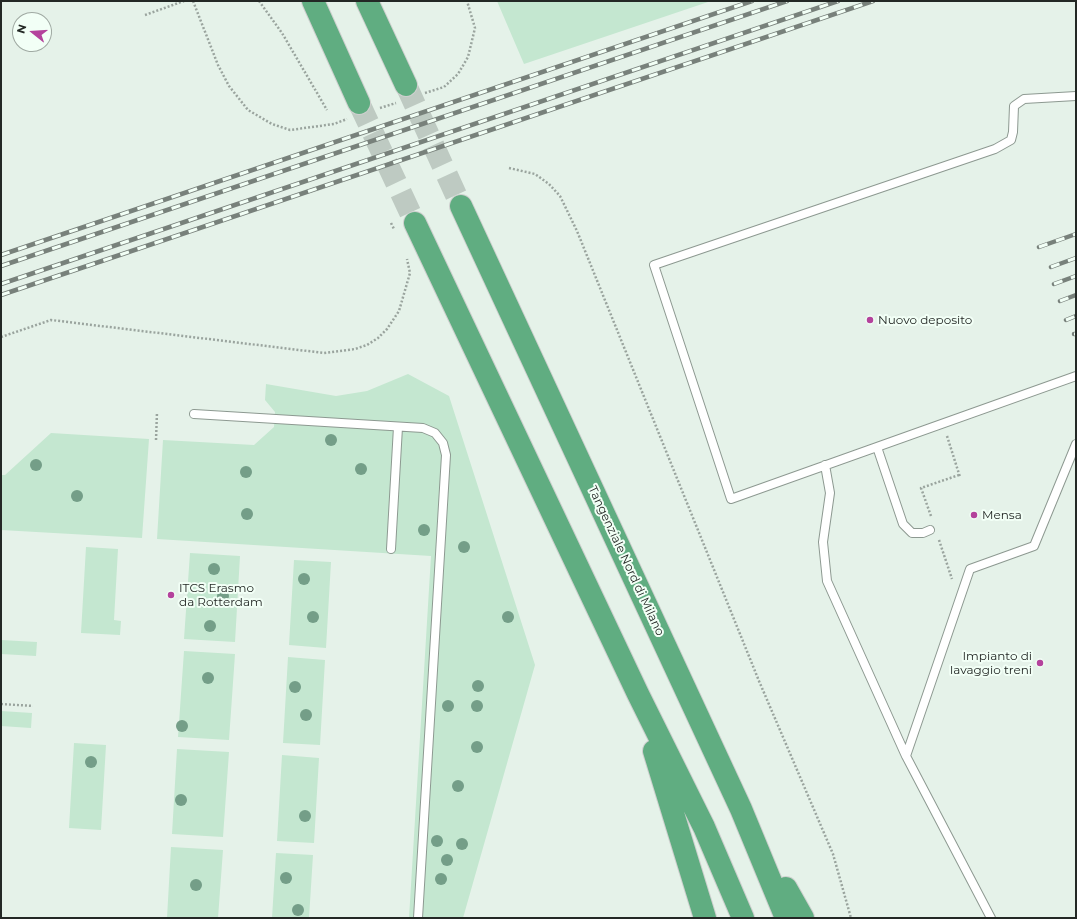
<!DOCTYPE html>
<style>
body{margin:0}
#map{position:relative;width:1077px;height:919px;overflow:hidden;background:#e5f2e9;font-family:Montserrat,sans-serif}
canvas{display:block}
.frame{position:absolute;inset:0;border:2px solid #232825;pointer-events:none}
.north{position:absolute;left:12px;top:12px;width:40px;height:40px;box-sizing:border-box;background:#f2fff6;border:1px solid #9fa9a2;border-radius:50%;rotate:287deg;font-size:11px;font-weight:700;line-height:16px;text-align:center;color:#232825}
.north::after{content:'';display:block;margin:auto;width:14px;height:18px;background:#b4429c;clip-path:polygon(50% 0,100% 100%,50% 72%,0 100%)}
</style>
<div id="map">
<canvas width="1077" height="919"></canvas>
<div class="frame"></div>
<div class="north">N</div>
</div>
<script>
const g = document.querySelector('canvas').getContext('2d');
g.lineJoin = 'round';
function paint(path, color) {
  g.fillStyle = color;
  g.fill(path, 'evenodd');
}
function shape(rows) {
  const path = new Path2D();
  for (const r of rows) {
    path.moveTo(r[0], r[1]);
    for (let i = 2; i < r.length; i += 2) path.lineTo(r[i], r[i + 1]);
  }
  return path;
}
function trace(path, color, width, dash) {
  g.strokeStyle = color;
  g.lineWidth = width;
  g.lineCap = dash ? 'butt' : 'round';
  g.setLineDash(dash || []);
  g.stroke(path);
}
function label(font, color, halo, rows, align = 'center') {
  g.font = font + ' Montserrat,sans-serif';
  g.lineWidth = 4;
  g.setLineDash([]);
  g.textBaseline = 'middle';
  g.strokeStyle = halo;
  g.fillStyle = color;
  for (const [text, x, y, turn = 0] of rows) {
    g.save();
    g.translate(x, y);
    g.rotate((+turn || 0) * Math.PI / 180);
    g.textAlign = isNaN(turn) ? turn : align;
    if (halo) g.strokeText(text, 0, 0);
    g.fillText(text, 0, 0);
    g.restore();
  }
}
const green = shape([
 [497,1,711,1,524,64],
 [408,374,449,396,535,665,463,918,409,918,431,556,157,539,163,440,254,445,274,427,275,412,265,400,266,384,336,396,367,391],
 [51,433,149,439,142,538,1,530,1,475,5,475],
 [86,547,118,549,114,620,121,621,120,635,81,633],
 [190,553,240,556,235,642,184,639],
 [294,560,331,562,326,648,289,645],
 [1,640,37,642,36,656,1,654],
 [184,651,235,654,229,740,178,737],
 [288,657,325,660,320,745,283,743],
 [1,711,32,713,31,728,1,726],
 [74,743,106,745,101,830,69,828],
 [177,749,229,752,223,837,172,834],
 [282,755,319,758,314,843,277,841],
 [171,847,223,850,218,918,167,918],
 [276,853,313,855,309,918,272,918]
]);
const highwayTunnel = shape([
 [406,85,461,206],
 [359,103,415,223]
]);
const path = shape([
 [193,1,218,65,229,86,248,110,272,124,290,130,334,124,347,119],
 [259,1,282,33,327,110],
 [145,15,184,1],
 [425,93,444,87,458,74,468,57,475,28,467,1],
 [380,108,396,103],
 [509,168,535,174,549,184,560,196,577,231,759,681,833,854,851,918],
 [391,223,394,229],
 [1,337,51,320,324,353,355,349,367,345,378,338,387,329,399,311,410,273,407,259],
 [947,436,960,477],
 [156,440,157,412],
 [931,516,921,488,959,475],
 [939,540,952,579],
 [1,704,33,706]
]);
const lane = shape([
 [1076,96,1024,99,1014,106,1013,132,1011,140,995,149,654,265,731,499,1076,376],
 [194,414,423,428,435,433,443,443,446,455,418,918],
 [877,447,903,524,912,533,923,533,930,530],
 [825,465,830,493,823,542,827,581,906,756],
 [391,549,398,427],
 [991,918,906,756,970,569,1034,546,1076,444]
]);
const highway = shape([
 [313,1,359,103],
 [367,1,406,85],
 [461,206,741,809,786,918],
 [415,223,638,694,704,827,743,918],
 [654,751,705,918],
 [786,888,803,918]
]);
const rail = shape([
 [1039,247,1076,234],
 [1,255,752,1],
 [1,266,787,1],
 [1051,267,1076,258],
 [1,284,838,1],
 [1054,284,1076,276],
 [1,295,873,1],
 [1060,301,1076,295],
 [1066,320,1076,316],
 [1074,334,1076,334]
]);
const trees = [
 [331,440],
 [36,465],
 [361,469],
 [246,472],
 [77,496],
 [247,514],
 [424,530],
 [464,547],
 [214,569],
 [304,579],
 [223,596],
 [313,617],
 [508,617],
 [210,626],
 [208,678],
 [478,686],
 [295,687],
 [448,706],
 [477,706],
 [306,715],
 [182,726],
 [477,747],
 [91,762],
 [458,786],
 [181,800],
 [305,816],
 [437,841],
 [462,844],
 [447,860],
 [286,878],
 [441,879],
 [196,885],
 [298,910]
];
const markers = [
 [870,320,4,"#b4429c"],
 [974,515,4,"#b4429c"],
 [171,595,4,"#b4429c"],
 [1040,663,4,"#b4429c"]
];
const poiNames = [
 ["Nuovo deposito",878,320],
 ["Mensa",982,515],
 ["ITCS Erasmo",179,588],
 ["da Rotterdam",179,602],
 ["Impianto di",1032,656,"right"],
 ["lavaggio treni",1032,670,"right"]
];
const streetNames = [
 ["Tangenziale Nord di Milano",626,561,65]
];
paint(green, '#c4e7d0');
trace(highwayTunnel, '#becac2', 22, [22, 11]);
trace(lane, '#8d9991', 10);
trace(highway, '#cfd0cf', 24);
trace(path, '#9aa49e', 2.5, [2, 2]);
trace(lane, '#fff', 8);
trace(highway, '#60ad81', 22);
trace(rail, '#78817b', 4.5);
trace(rail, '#f2fff6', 3, [9]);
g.fillStyle = '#749e88';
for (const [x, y] of trees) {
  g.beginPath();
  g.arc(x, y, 6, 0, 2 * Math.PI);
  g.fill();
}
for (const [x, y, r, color] of markers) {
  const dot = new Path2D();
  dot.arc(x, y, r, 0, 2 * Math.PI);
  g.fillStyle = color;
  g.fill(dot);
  trace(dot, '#f2fff6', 1.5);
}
label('12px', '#232825', '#f2fff6', poiNames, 'left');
label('12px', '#232825', '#f2fff6', streetNames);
</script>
